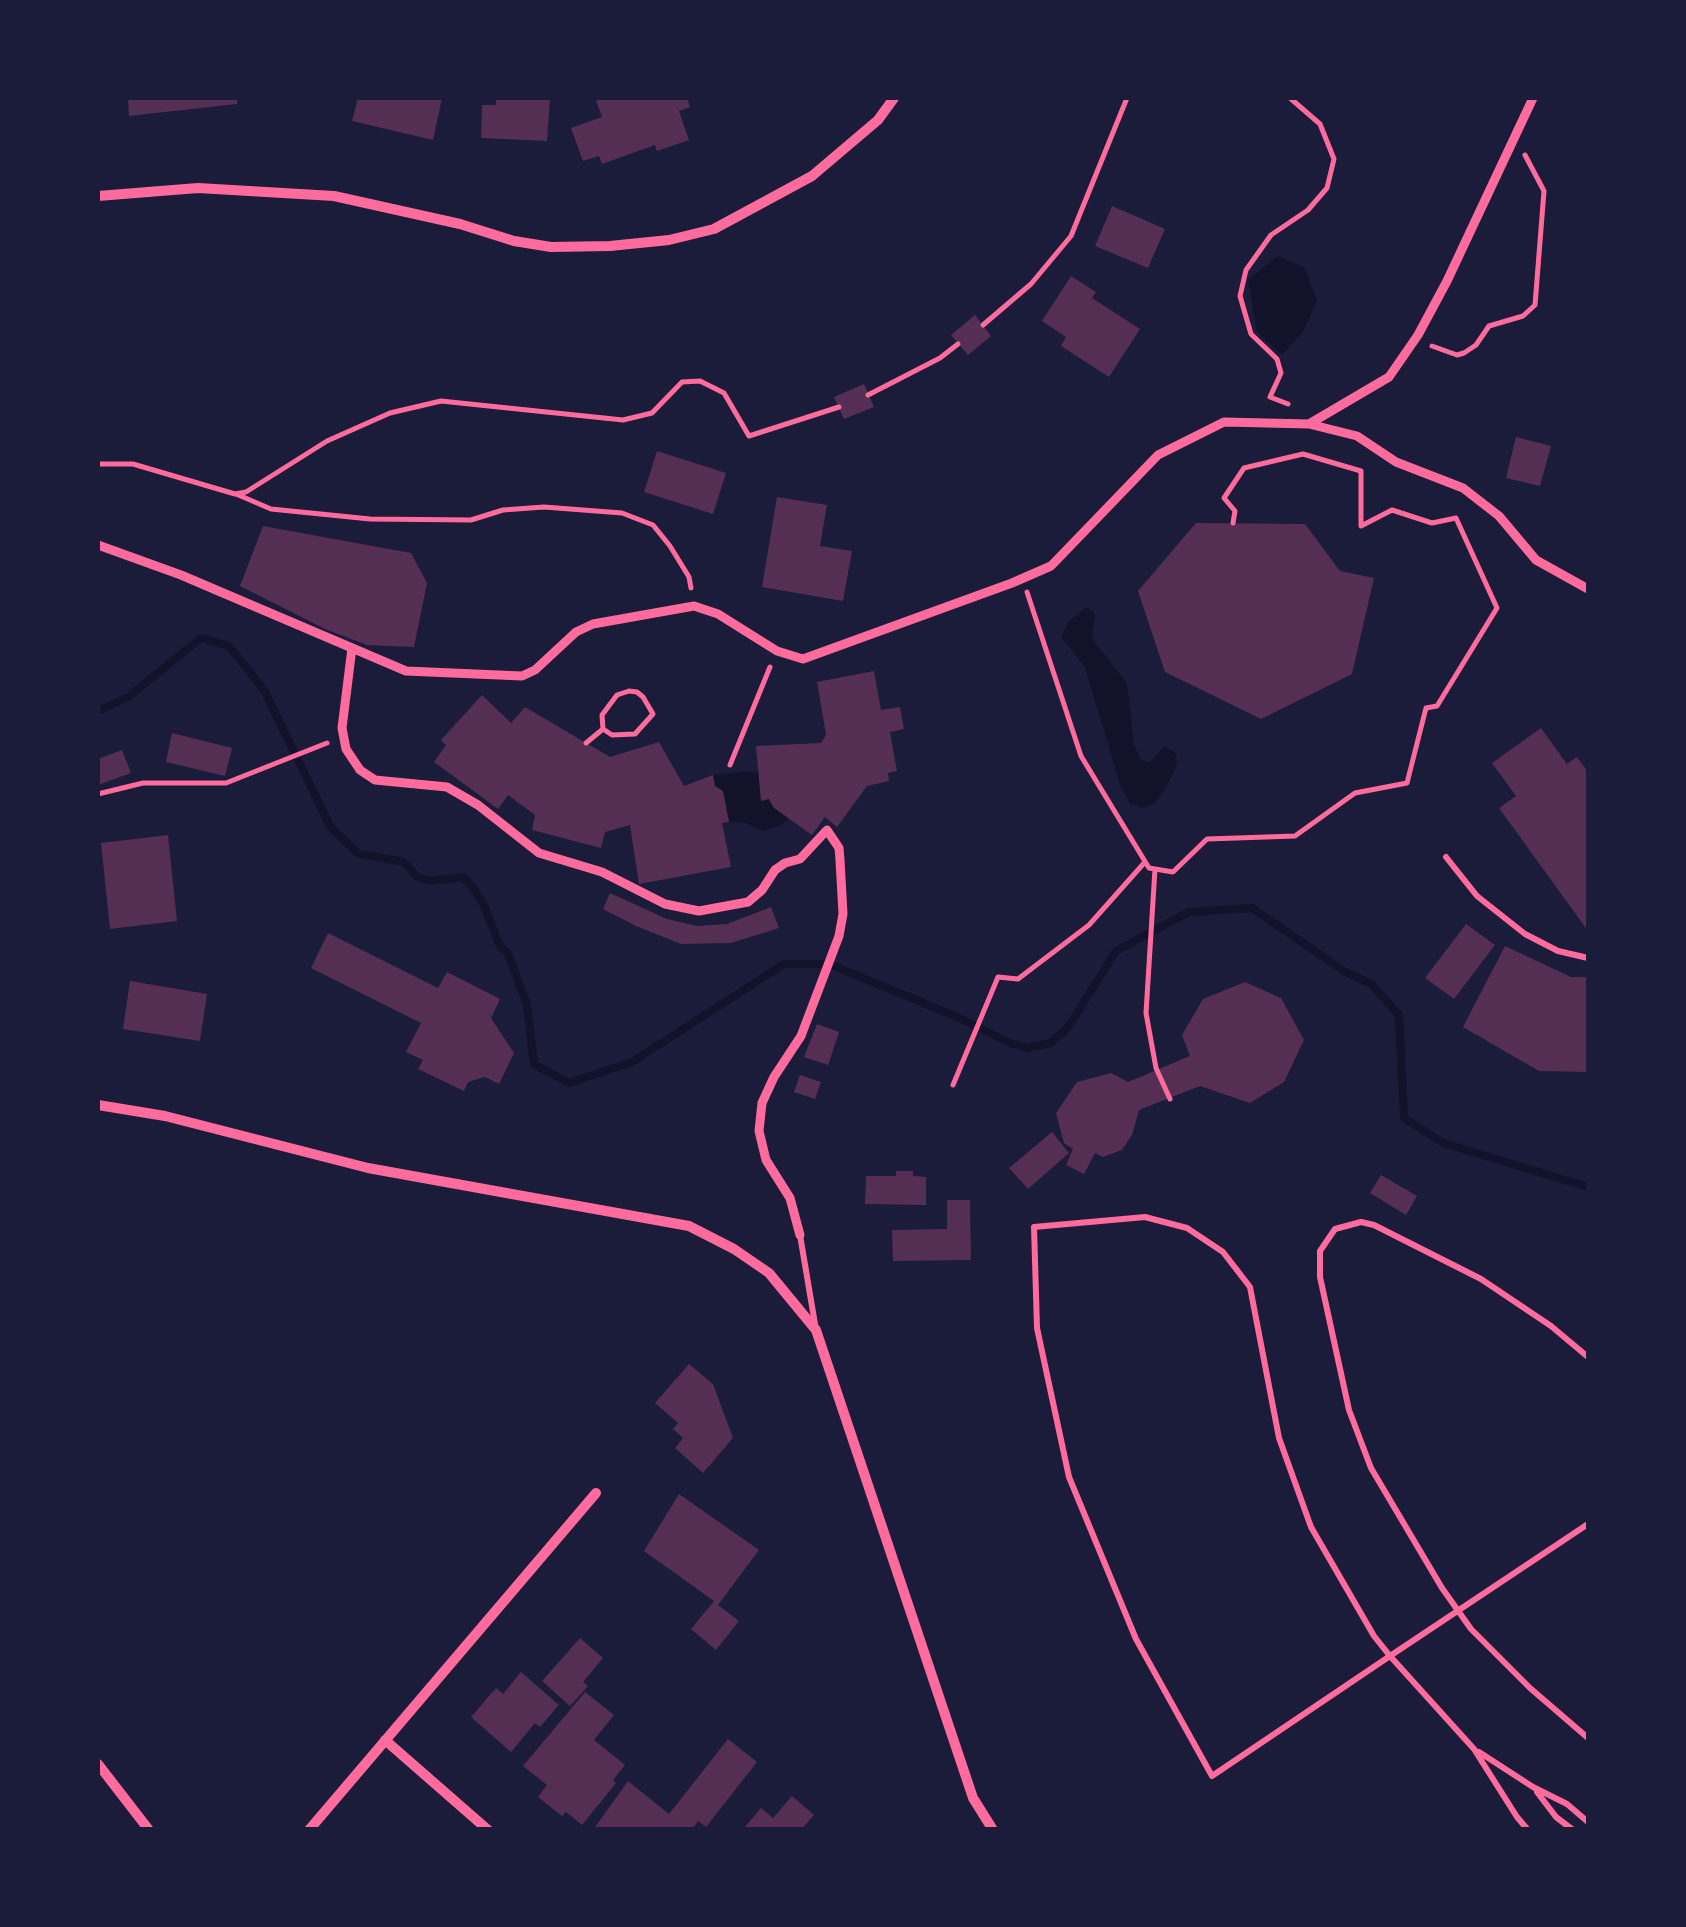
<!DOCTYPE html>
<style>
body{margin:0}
#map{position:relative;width:1686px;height:1927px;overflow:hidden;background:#1b1b3a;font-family:"Libre Baskerville",serif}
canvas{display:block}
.frame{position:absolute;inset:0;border:100px solid #1b1b3a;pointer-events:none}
</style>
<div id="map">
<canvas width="1686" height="1927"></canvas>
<div class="frame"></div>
</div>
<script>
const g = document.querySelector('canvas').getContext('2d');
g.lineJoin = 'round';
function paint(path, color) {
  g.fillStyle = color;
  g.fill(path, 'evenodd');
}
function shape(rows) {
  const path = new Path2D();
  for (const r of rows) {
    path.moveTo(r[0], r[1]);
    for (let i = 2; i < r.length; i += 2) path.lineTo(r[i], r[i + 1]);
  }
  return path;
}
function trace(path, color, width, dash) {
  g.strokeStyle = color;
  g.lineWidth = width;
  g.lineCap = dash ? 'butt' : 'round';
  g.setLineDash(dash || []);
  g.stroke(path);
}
const water = shape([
 [1278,256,1304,267,1317,300,1303,332,1282,355,1257,331,1248,280],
 [1087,607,1095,614,1092,639,1127,683,1134,745,1141,760,1150,762,1165,746,1176,754,1177,764,1166,788,1154,804,1142,808,1130,803,1121,788,1085,667,1061,637,1069,621],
 [750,771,759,773,761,800,769,799,770,804,789,818,780,826,762,831,746,823,729,822,723,792,715,786,713,775]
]);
const stream = shape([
 [98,711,128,697,201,638,229,646,264,690,331,828,359,854,404,862,417,877,431,881,463,877,472,886,483,903,500,946,508,954,527,1005,534,1064,569,1083,632,1062,784,964,829,964,955,1016,1010,1043,1027,1048,1051,1043,1069,1026,1116,951,1189,912,1252,908,1344,971,1371,984,1399,1015,1404,1118,1443,1143,1588,1187]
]);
const building = shape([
 [128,98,237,98,237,104,129,116],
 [358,98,442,98,433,140,352,121],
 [496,98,550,98,547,141,481,138,482,105,496,105],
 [602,98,687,98,690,107,679,111,689,140,657,151,655,145,602,164,599,156,583,161,571,128,602,117,596,100],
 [1112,206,1165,229,1148,268,1095,246],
 [1071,276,1096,292,1092,298,1140,329,1109,377,1061,346,1066,337,1042,321],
 [975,315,991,336,968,355,951,335],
 [864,384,874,407,844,419,834,397],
 [1516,437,1551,446,1540,486,1506,478],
 [657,451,726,473,713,514,644,492],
 [777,497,827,505,820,546,852,551,843,601,762,587],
 [1196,523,1305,524,1340,571,1374,578,1352,674,1261,719,1165,672,1138,591],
 [263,526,411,553,427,583,414,647,367,645,325,629,240,586],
 [874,671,881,710,900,707,904,729,890,732,897,771,888,773,889,781,867,786,837,827,825,817,812,835,774,808,769,799,761,801,756,746,821,743,826,735,817,682],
 [482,695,511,723,525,707,610,757,659,742,684,786,713,775,715,786,723,791,729,822,722,823,731,867,639,884,630,825,605,832,601,848,532,830,535,815,508,795,498,809,434,762,446,745,441,740],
 [1541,728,1567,764,1577,757,1588,772,1588,931,1499,808,1516,796,1492,763],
 [172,733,232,748,225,776,166,762],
 [122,750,131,773,98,785,98,759],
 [168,835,177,921,110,929,101,843],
 [610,893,667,919,697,926,727,924,771,907,779,928,731,943,681,944,636,926,603,909],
 [1466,924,1495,945,1454,999,1425,978],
 [328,933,438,988,447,972,500,999,491,1018,514,1053,499,1084,485,1077,468,1082,464,1091,418,1069,423,1060,406,1052,421,1023,311,968],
 [1505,946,1571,977,1588,977,1588,1072,1539,1071,1463,1027],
 [130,981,207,994,200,1041,123,1029],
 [1245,982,1281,998,1304,1040,1284,1082,1250,1103,1200,1086,1139,1110,1132,1135,1122,1150,1103,1157,1095,1153,1084,1174,1066,1165,1073,1149,1064,1143,1056,1113,1077,1082,1111,1073,1128,1082,1190,1056,1182,1035,1203,999],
 [817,1024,839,1032,828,1065,804,1057],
 [800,1075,821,1082,815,1099,794,1092],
 [1052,1132,1069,1153,1028,1189,1009,1168],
 [896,1171,913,1171,913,1176,926,1177,926,1205,865,1204,866,1176,896,1176],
 [1381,1175,1417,1196,1406,1215,1370,1193],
 [947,1200,970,1200,971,1260,893,1261,892,1230,947,1229],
 [689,1364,713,1384,733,1438,703,1473,675,1448,683,1438,673,1429,678,1423,655,1403],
 [679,1494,759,1550,718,1605,739,1621,716,1650,691,1629,714,1601,644,1551],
 [580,1638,603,1658,583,1682,588,1686,570,1706,542,1681],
 [521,1672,559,1705,540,1727,535,1723,511,1752,471,1717,496,1688,503,1694],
 [585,1692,614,1715,594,1740,625,1765,613,1780,616,1783,582,1825,566,1812,562,1816,538,1797,547,1785,523,1766],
 [728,1739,757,1762,706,1827,698,1821,692,1830,593,1830,628,1781,669,1814],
 [792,1796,814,1815,801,1830,744,1828,761,1808,773,1818]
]);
const path = shape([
 [983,325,1031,284,1071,236,1127,98],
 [1432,346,1457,355,1464,353,1476,345,1489,326,1523,316,1535,305,1544,191,1525,155],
 [868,395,940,358,958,344],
 [1288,404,1270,397,1281,373,1277,359,1251,334,1240,296,1246,270,1271,235,1308,210,1327,188,1334,159,1320,124,1290,98],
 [98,464,133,464,235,494,246,492,327,441,390,413,441,401,623,420,652,413,682,382,700,381,724,393,749,436,839,407],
 [236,494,271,509,370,519,471,520,503,510,544,507,622,513,653,525,670,546,689,577,691,588],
 [1027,592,1081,756,1149,868,1173,872,1207,839,1295,836,1355,793,1407,783,1426,708,1437,706,1497,608,1456,518,1432,523,1392,510,1361,526,1361,471,1303,454,1244,468,1224,498,1235,511,1233,523],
 [629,691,637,692,643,697,653,714,635,734,612,735,603,729,602,715,617,695,629,691],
 [586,743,603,729],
 [730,765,770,667],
 [98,794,143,783,226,783,327,743],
 [1155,869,1146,1013,1156,1068,1170,1099],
 [953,1085,998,977,1018,979,1089,925,1145,862]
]);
const service = shape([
 [1446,857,1477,896,1525,934,1558,951,1588,958],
 [800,1235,815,1324],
 [1588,1357,1551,1326,1481,1279,1374,1225,1361,1222,1335,1229,1320,1251,1320,1277,1349,1410,1371,1468,1442,1588,1471,1629,1530,1688,1588,1738],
 [1479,1752,1533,1787,1567,1804,1588,1822],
 [1537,1792,1556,1817,1573,1830],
 [1528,1830,1517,1817,1474,1749,1390,1656,1374,1636,1311,1527,1279,1438,1250,1287,1223,1252,1187,1228,1145,1217,1034,1227,1037,1328,1069,1477,1136,1639,1212,1776,1390,1656,1588,1524]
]);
const pedestrian = shape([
 [1309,424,1357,436,1396,462,1463,488,1499,516,1536,560,1588,589],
 [98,545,181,575,406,671,522,676,535,670,576,632,593,624,694,606,718,614,777,651,803,659,1012,583,1051,566,1158,455,1224,422,1309,424,1389,377,1418,335,1447,281,1533,98],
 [352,648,342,728,346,749,360,770,375,780,447,787,478,805,539,853,602,872,665,904,699,911,748,902,762,890,775,870,785,863,800,859,827,830,839,848,840,860,843,914,839,936,801,1036,774,1077,762,1103,759,1131,766,1160,790,1198,800,1235]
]);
const minor = shape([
 [98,196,198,188,334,196,460,224,514,241,551,247,610,246,669,240,714,229,812,176,878,120,894,98],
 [98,1105,165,1116,368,1168,689,1226,734,1249,769,1273,816,1330,973,1798,993,1830],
 [385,1740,488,1830],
 [98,1764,149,1830],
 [309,1830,596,1493]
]);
paint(water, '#12122b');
trace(stream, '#12122b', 8);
paint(building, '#542f53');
trace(path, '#ff6b9d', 5);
trace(service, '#ff6b9d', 6);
trace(pedestrian, '#ff6b9d', 9);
trace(minor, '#ff6b9d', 10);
</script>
